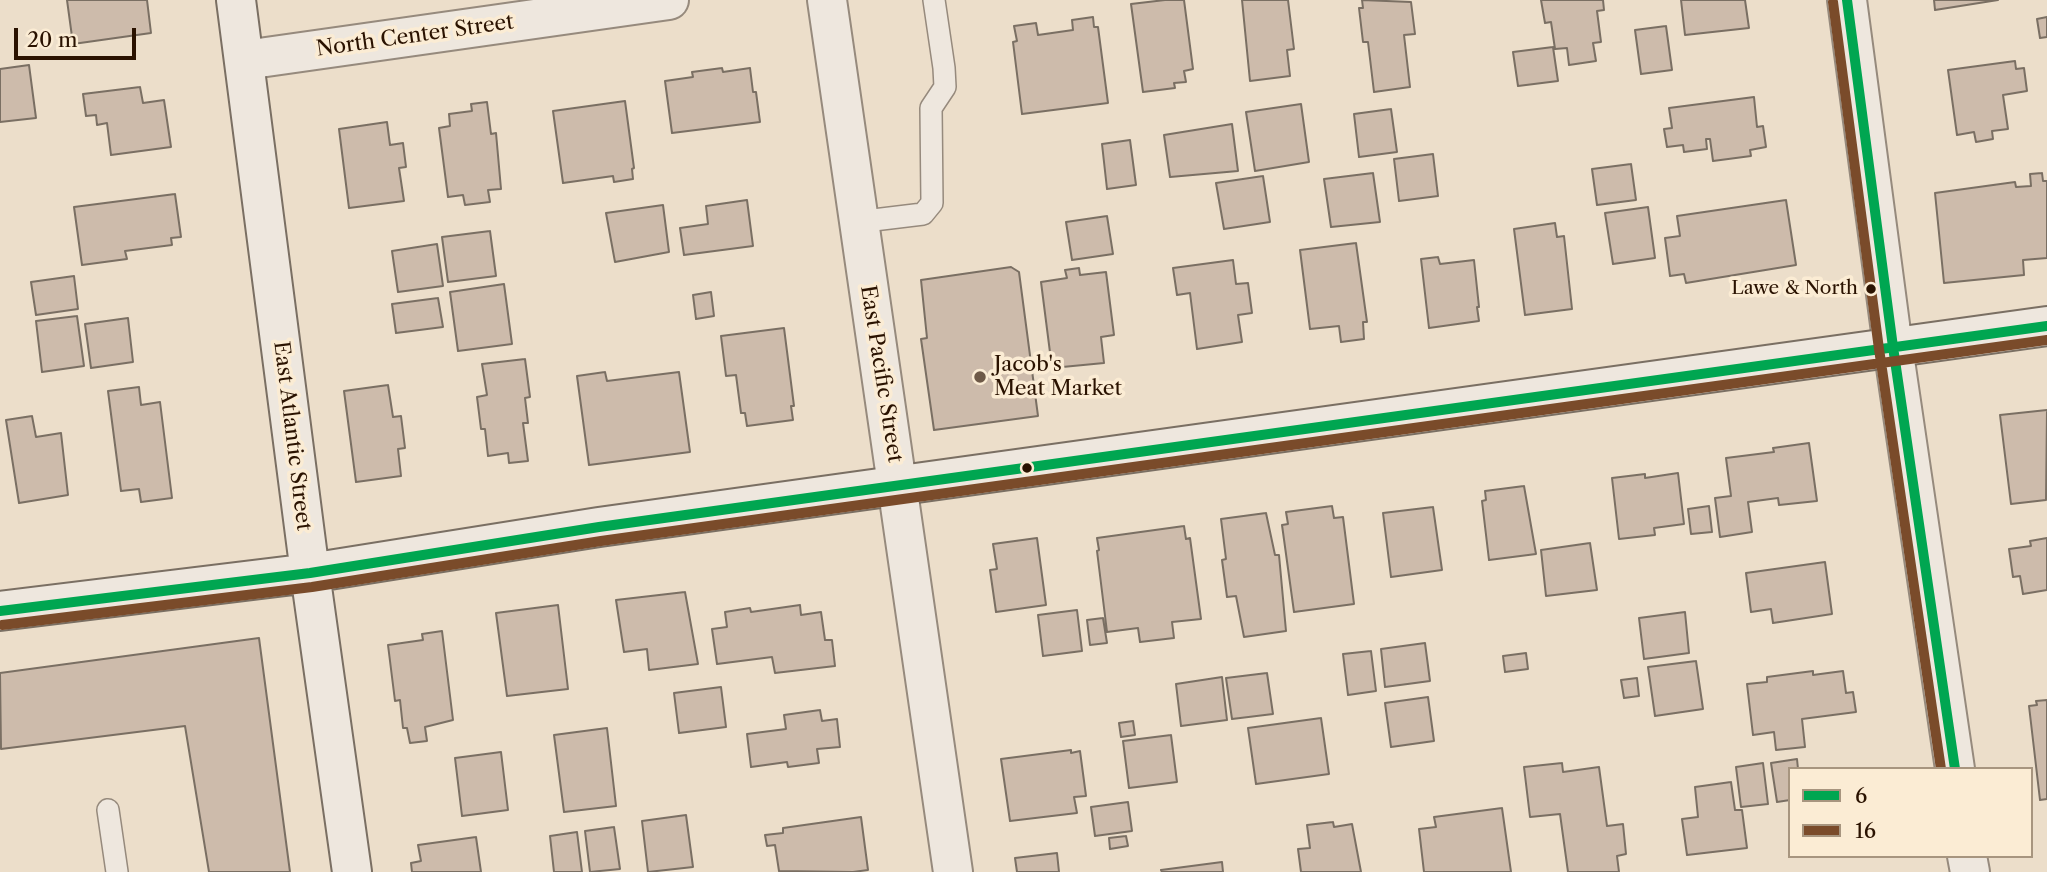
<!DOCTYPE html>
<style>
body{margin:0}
#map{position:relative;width:2047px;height:872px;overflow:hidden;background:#ecdeca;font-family:"Libre Caslon Text",serif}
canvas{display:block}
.legend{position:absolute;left:1788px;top:767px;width:245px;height:91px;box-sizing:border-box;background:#fbecd4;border:2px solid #a7957f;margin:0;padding:9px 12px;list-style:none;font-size:21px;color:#2a1200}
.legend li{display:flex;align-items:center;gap:14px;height:35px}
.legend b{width:35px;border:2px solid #a7957f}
.scale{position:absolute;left:14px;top:28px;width:122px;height:32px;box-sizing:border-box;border:4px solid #2a1200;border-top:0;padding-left:9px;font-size:21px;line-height:24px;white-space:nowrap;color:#2a1200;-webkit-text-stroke:5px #fbecd4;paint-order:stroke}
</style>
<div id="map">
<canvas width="2047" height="872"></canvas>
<ul class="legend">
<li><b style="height:9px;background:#00a651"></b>6</li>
<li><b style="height:9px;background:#7a4b2a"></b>16</li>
</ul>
<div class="scale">20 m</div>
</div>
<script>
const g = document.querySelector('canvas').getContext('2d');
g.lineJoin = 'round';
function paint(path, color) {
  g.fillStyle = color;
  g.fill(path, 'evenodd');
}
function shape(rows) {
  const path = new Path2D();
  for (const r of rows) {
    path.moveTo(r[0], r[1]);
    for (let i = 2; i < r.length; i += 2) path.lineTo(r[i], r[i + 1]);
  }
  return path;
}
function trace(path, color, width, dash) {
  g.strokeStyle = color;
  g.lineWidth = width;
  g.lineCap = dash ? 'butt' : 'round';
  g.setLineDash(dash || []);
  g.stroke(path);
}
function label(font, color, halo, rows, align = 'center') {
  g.font = font + ' "Libre Caslon Text",serif';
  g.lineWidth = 7;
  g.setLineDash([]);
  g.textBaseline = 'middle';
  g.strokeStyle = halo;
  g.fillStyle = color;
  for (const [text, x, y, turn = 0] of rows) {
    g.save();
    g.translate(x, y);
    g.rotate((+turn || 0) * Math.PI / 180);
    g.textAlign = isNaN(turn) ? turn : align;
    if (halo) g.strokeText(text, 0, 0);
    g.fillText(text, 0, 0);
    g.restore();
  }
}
const building = shape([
 [67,0,147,0,151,33,73,44,67,0],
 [1165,0,1184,0,1193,69,1184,71,1186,82,1174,83,1175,88,1143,92,1131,4,1165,0],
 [1242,0,1288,0,1294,49,1287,50,1290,76,1250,81,1242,0],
 [1362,0,1411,2,1415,34,1404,35,1410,87,1374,92,1368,42,1363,42,1359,8,1363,8,1362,0],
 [1541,0,1603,0,1604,10,1597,11,1601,42,1593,43,1596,61,1569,65,1567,48,1555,49,1551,22,1545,23,1541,0],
 [1681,0,1745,0,1749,28,1685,35,1681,0],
 [1934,0,1998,0,1935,10,1934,0],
 [1093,17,1094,27,1098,27,1108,103,1022,114,1013,42,1017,41,1014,26,1036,23,1038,35,1073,30,1072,20,1093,17],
 [2047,17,2047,37,2040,38,2037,19,2047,17],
 [1666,26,1672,70,1641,74,1635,30,1666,26],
 [1553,47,1558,81,1518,86,1513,52,1553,47],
 [2015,61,2016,69,2024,68,2027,91,2003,95,2008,129,1992,131,1993,139,1976,142,1974,132,1957,135,1948,70,2015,61],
 [29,65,36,118,0,122,0,69,29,65],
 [722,68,723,72,750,68,753,92,756,92,760,122,672,133,665,81,693,77,692,72,722,68],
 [140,87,143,103,164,100,171,147,111,155,107,123,97,125,96,115,86,116,83,94,140,87],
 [1754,97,1757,127,1763,126,1766,147,1750,150,1751,156,1713,161,1710,139,1706,139,1707,149,1684,152,1683,145,1667,147,1664,129,1672,128,1669,108,1754,97],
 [625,101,634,168,632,169,633,179,614,182,613,176,563,183,553,111,625,101],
 [487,102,491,134,496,133,501,189,488,190,490,202,465,205,463,195,448,197,439,128,450,126,449,114,472,111,471,104,487,102],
 [1301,104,1309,162,1255,171,1246,112,1301,104],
 [1391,109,1397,152,1359,157,1354,114,1391,109],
 [387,122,390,145,403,143,406,167,399,168,404,201,349,208,339,129,387,122],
 [1232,124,1238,171,1170,177,1164,135,1232,124],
 [1130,140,1136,185,1107,189,1102,144,1130,140],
 [1433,154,1438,196,1399,201,1394,159,1433,154],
 [1631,164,1636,200,1597,205,1592,169,1631,164],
 [1373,173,1380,222,1331,227,1324,179,1373,173],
 [2042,173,2043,181,2047,181,2047,258,2023,260,2024,275,1944,283,1935,193,2015,182,2016,187,2031,186,2030,174,2042,173],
 [1263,176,1270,222,1224,229,1216,183,1263,176],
 [175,194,181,237,171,238,172,245,125,251,127,259,82,265,74,207,175,194],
 [747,200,753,246,684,255,680,228,708,224,706,206,747,200],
 [1786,200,1796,265,1686,283,1684,274,1670,276,1665,238,1680,236,1677,216,1786,200],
 [663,205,669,252,615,262,606,213,663,205],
 [1648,207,1655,258,1613,264,1605,213,1648,207],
 [1107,216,1113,254,1072,260,1066,222,1107,216],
 [1555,223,1557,237,1564,236,1572,309,1525,315,1514,229,1555,223],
 [490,231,496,276,448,282,442,237,490,231],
 [1356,243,1367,322,1363,322,1364,339,1341,342,1339,326,1310,329,1300,250,1356,243],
 [437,244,443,286,398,292,392,251,437,244],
 [1438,257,1440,264,1474,260,1479,307,1477,307,1479,321,1429,328,1421,259,1438,257],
 [1233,260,1236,284,1248,283,1252,313,1238,315,1242,342,1197,349,1190,293,1177,295,1173,268,1233,260],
 [1011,267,1019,272,1038,416,934,430,921,339,927,338,921,280,1011,267],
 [1079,268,1080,275,1106,272,1114,335,1101,337,1104,363,1052,368,1041,282,1067,278,1065,270,1079,268],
 [74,276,78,309,36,315,31,282,74,276],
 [504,284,512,344,458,351,450,292,504,284],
 [711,292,714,316,696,319,693,295,711,292],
 [438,298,443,327,396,333,392,304,438,298],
 [77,316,84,366,42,372,36,321,77,316],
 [128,318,133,362,91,368,85,324,128,318],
 [784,328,794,406,791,406,793,420,747,426,745,413,741,413,736,375,726,376,721,336,784,328],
 [525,359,530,397,525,398,528,423,523,423,528,461,509,463,508,453,488,456,485,429,481,429,477,397,487,395,482,364,525,359],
 [605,372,607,381,679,372,690,452,589,465,577,376,605,372],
 [388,385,393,417,401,416,405,448,398,449,401,476,356,482,344,391,388,385],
 [139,387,141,405,160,402,172,498,141,502,139,489,121,491,108,391,139,387],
 [2047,410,2046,500,2011,504,2000,415,2047,410],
 [32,416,36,437,61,433,68,495,19,503,6,420,32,416],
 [1809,443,1817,501,1779,505,1778,498,1748,502,1752,532,1720,537,1715,498,1731,496,1726,458,1774,452,1773,448,1809,443],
 [1678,473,1684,524,1654,528,1655,535,1619,539,1612,478,1645,474,1645,478,1678,473],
 [1524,486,1536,554,1489,560,1482,501,1486,500,1485,491,1524,486],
 [1332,506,1334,518,1343,517,1354,604,1294,612,1282,525,1288,524,1286,512,1332,506],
 [1709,506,1712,532,1691,534,1688,509,1709,506],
 [1433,507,1442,570,1391,577,1383,513,1433,507],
 [1266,513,1275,555,1279,555,1286,631,1244,637,1236,596,1227,597,1222,560,1226,559,1221,519,1266,513],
 [1184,526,1186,539,1190,538,1201,619,1172,622,1174,638,1140,642,1138,628,1107,632,1097,551,1099,550,1097,538,1184,526],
 [1037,538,1046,605,996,612,990,570,997,569,993,544,1037,538],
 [2047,538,2047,590,2023,594,2020,576,2013,577,2009,549,2031,546,2030,541,2047,538],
 [1590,543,1597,590,1546,596,1541,550,1590,543],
 [1825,562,1832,614,1773,623,1771,609,1751,612,1746,573,1825,562],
 [685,592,698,664,649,670,647,649,624,652,616,600,685,592],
 [558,605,568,689,507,696,496,613,558,605],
 [800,605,801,615,821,612,825,640,832,640,835,666,775,673,772,657,717,664,712,629,727,627,725,612,750,608,751,612,800,605],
 [1077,610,1082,651,1043,656,1038,615,1077,610],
 [1685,612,1689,653,1644,659,1639,618,1685,612],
 [1103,618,1107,643,1090,645,1087,620,1103,618],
 [442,631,453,720,425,727,427,741,410,743,407,728,403,728,400,700,395,701,388,645,423,640,422,634,442,631],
 [259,638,290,872,209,872,185,726,1,749,0,673,259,638],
 [1425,643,1430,681,1385,687,1381,649,1425,643],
 [1371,651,1376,691,1348,695,1343,654,1371,651],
 [1526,653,1528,669,1505,672,1503,656,1526,653],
 [1696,661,1703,709,1655,716,1648,667,1696,661],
 [1813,671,1813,675,1843,671,1846,693,1853,692,1856,712,1802,719,1805,747,1776,750,1774,732,1753,735,1747,684,1767,682,1767,677,1813,671],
 [1267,673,1273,714,1232,719,1226,678,1267,673],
 [1222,677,1227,720,1181,726,1176,684,1222,677],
 [1637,678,1639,696,1624,698,1621,680,1637,678],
 [721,687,726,727,679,733,674,693,721,687],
 [1428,697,1434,741,1391,747,1385,703,1428,697],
 [2047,700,2047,799,2040,800,2029,706,2037,705,2036,701,2047,700],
 [820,710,822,721,837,719,840,747,817,749,819,763,788,767,787,762,751,767,747,734,786,729,784,715,820,710],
 [1321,718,1329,774,1256,784,1248,728,1321,718],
 [1133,721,1135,735,1121,737,1119,723,1133,721],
 [607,728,616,806,564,812,554,735,607,728],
 [1171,735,1177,782,1129,788,1123,741,1171,735],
 [1071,750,1071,753,1080,751,1086,796,1074,797,1077,813,1010,821,1001,759,1071,750],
 [501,752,508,810,462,816,455,758,501,752],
 [1797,759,1798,769,1790,769,1790,800,1777,802,1771,763,1797,759],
 [1562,763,1563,772,1599,767,1607,826,1623,824,1626,854,1617,856,1619,872,1568,872,1560,814,1530,817,1524,767,1562,763],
 [1763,763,1768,804,1741,807,1736,767,1763,763],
 [1731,782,1735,810,1742,810,1747,848,1687,855,1682,819,1698,817,1695,787,1731,782],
 [1128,802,1132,831,1095,836,1091,807,1128,802],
 [1502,808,1511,872,1424,872,1419,829,1436,827,1434,817,1502,808],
 [686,815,693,867,648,872,642,821,686,815],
 [861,817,868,870,853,872,779,871,775,845,767,846,765,835,783,833,783,828,861,817],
 [1333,822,1334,827,1352,824,1361,872,1301,872,1298,849,1310,848,1307,825,1333,822],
 [614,827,620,869,590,872,585,831,614,827],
 [577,832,582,872,554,872,550,836,577,832],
 [1126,836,1128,846,1110,849,1109,838,1126,836],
 [476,837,481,872,412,872,411,863,421,861,418,845,476,837],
 [1057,853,1059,872,1017,872,1015,858,1057,853],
 [1222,862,1223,872,1162,872,1161,870,1222,862]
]);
const lane = shape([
 [857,222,923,214,932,203,931,108,945,87,944,68,934,0],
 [108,810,117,872]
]);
const street = shape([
 [827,0,953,872],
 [1847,0,1893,347,1955,769],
 [245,60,669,0],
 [1967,856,1970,872]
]);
const secondary = shape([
 [236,0,310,573,352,872],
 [0,611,310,573,599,527,2047,326]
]);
const bus1 = shape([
 [1847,0,1893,347,1955,769],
 [0,611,310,573,599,527,2047,326]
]);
const bus2 = shape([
 [1833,2,1879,349,1941,769],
 [2,625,312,587,601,541,2047,340]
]);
const markers = [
 [1871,289,6,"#2a1200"],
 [980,377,7,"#6e5947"],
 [1027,468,6,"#2a1200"]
];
const busNames = [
 ["Lawe & North",1858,289]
];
const streetNames = [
 ["North Center Street",415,36,-8],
 ["East Pacific Street",881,374,81],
 ["East Atlantic Street",292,436,83]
];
const poiNames = [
 ["Jacob's",994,365],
 ["Meat Market",994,389]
];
paint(building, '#cdbbab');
trace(building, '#7a6f63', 2);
trace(lane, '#968a7d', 24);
trace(street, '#968a7d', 42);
trace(secondary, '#7a6f63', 42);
trace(lane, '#eee7de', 21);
trace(street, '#eee7de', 38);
trace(secondary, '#eee7de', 38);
trace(bus1, '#00a651', 10);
trace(bus2, '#7a4b2a', 10);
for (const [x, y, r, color] of markers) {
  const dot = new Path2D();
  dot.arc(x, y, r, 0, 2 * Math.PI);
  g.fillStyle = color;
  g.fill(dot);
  trace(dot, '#fbecd4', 2.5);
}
label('19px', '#2a1200', '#fbecd4', busNames, 'right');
label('21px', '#2a1200', '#fbecd4', streetNames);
label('21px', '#2a1200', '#fbecd4', poiNames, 'left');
</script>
